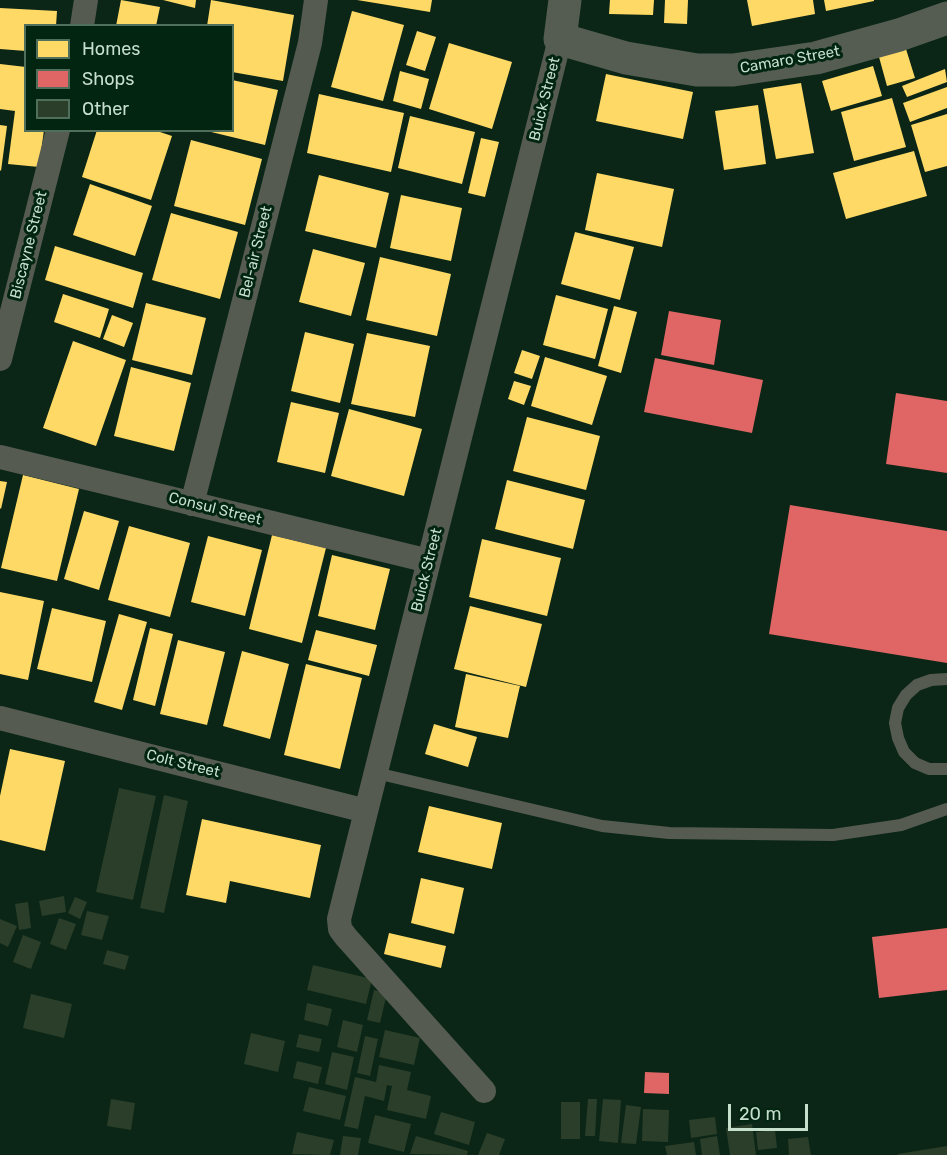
<!DOCTYPE html>
<style>
body{margin:0}
#map{position:relative;width:947px;height:1155px;overflow:hidden;background:#0b2616;font-family:Rubik,sans-serif}
canvas{display:block}
.legend{position:absolute;left:24px;top:24px;width:210px;height:108px;box-sizing:border-box;background:#012510;border:2px solid #506f5b;margin:0;padding:8px 10px;list-style:none;font-size:18px;color:#c6dfcc}
.legend li{display:flex;align-items:center;gap:12px;height:30px}
.legend b{width:30px;border:2px solid #506f5b}
.scale{position:absolute;left:728px;top:1104px;width:80px;height:27px;box-sizing:border-box;border:3px solid #c6dfcc;border-top:0;padding-left:8px;font-size:18px;line-height:21px;white-space:nowrap;color:#c6dfcc;-webkit-text-stroke:4px #012510;paint-order:stroke}
</style>
<div id="map">
<canvas width="947" height="1155"></canvas>
<ul class="legend">
<li><b style="height:16px;background:#ffd966"></b>Homes</li>
<li><b style="height:16px;background:#e06666"></b>Shops</li>
<li><b style="height:16px;background:#2b3e2a"></b>Other</li>
</ul>
<div class="scale">20 m</div>
</div>
<script>
const g = document.querySelector('canvas').getContext('2d');
g.lineJoin = 'round';
function paint(path, color) {
  g.fillStyle = color;
  g.fill(path, 'evenodd');
}
function shape(rows) {
  const path = new Path2D();
  for (const r of rows) {
    path.moveTo(r[0], r[1]);
    for (let i = 2; i < r.length; i += 2) path.lineTo(r[i], r[i + 1]);
  }
  return path;
}
function trace(path, color, width, dash) {
  g.strokeStyle = color;
  g.lineWidth = width;
  g.lineCap = dash ? 'butt' : 'round';
  g.setLineDash(dash || []);
  g.stroke(path);
}
function label(font, color, halo, rows, align = 'center') {
  g.font = font + ' Rubik,sans-serif';
  g.lineWidth = 6;
  g.setLineDash([]);
  g.textBaseline = 'middle';
  g.strokeStyle = halo;
  g.fillStyle = color;
  for (const [text, x, y, turn = 0] of rows) {
    g.save();
    g.translate(x, y);
    g.rotate((+turn || 0) * Math.PI / 180);
    g.textAlign = isNaN(turn) ? turn : align;
    if (halo) g.strokeText(text, 0, 0);
    g.fillText(text, 0, 0);
    g.restore();
  }
}
const homes = shape([
 [121,0,160,7,156,26,116,26],
 [163,0,196,0,195,8],
 [211,0,294,15,283,81,232,72,232,26,207,26],
 [357,0,432,0,430,12],
 [610,0,654,0,653,15,609,14],
 [665,0,688,0,687,24,664,23],
 [747,0,813,0,815,14,752,26],
 [824,0,874,0,874,1,826,11],
 [0,8,57,11,56,26,26,26,26,51,0,49],
 [352,11,404,25,383,101,331,87],
 [417,31,436,37,425,71,406,65],
 [449,43,512,62,492,129,429,109],
 [906,49,915,78,887,86,879,57],
 [0,64,26,67,26,130,44,130,39,167,8,164,15,111,0,109],
 [873,66,882,96,831,111,822,81],
 [945,69,947,82,907,97,902,86],
 [400,71,429,79,421,109,393,101],
 [606,74,693,92,683,139,596,121],
 [232,80,278,90,265,145,207,131,232,130],
 [801,83,814,153,776,159,763,89],
 [947,87,947,108,910,122,903,103],
 [319,94,404,113,391,172,307,153],
 [892,98,906,147,854,161,841,112],
 [758,105,766,164,724,170,715,111],
 [947,114,947,166,925,172,911,125],
 [410,116,475,132,462,184,398,168],
 [0,125,7,126,1,171,0,170],
 [97,130,154,130,172,136,151,200,82,177],
 [481,138,499,142,485,197,468,193],
 [191,140,262,159,245,225,174,206],
 [914,151,927,196,846,219,833,173],
 [597,173,674,189,662,247,585,230],
 [319,175,389,193,376,248,305,231],
 [90,184,152,206,135,256,73,235],
 [401,195,462,208,451,261,390,248],
 [171,213,238,232,220,299,152,280],
 [575,232,634,247,620,300,561,284],
 [55,246,143,273,133,308,45,280],
 [313,249,365,263,351,316,299,302],
 [380,257,451,274,437,336,366,320],
 [63,294,109,309,100,338,54,322],
 [556,295,608,309,595,359,543,345],
 [146,303,206,318,192,375,132,360],
 [614,306,637,312,621,373,598,366],
 [112,315,133,323,124,347,103,339],
 [305,332,354,344,340,403,291,391],
 [367,333,430,346,415,417,351,404],
 [73,341,126,360,96,446,43,428],
 [522,350,540,356,532,379,514,373],
 [545,357,607,376,592,425,531,406],
 [131,367,191,383,174,451,114,436],
 [514,381,531,386,524,405,508,399],
 [291,402,339,413,325,473,277,462],
 [349,409,422,429,404,496,331,476],
 [527,417,600,436,586,490,513,471],
 [23,475,79,489,57,581,1,568],
 [507,480,585,500,573,549,495,529],
 [0,481,7,482,1,509,0,508],
 [84,511,119,521,99,590,64,579],
 [129,526,190,543,170,617,108,600],
 [272,535,326,548,302,643,249,629],
 [208,536,262,550,245,616,191,602],
 [482,539,561,558,547,616,469,597],
 [332,555,390,569,375,630,318,616],
 [0,592,44,601,28,680,0,674],
 [470,606,542,624,526,687,454,669],
 [52,608,106,621,92,682,37,669],
 [119,614,147,622,122,710,94,702],
 [150,628,173,634,155,706,133,700],
 [316,630,377,645,369,676,308,660],
 [178,640,225,652,207,725,160,714],
 [242,651,289,664,270,739,223,726],
 [306,664,362,678,340,769,284,755],
 [466,674,520,686,508,738,455,727],
 [434,724,477,737,468,767,425,754],
 [10,749,65,761,45,851,0,840,0,796],
 [429,806,502,823,492,869,418,852],
 [202,819,321,845,310,898,230,881,226,903,186,895],
 [421,878,464,888,454,934,411,923],
 [389,933,446,946,441,968,384,954]
]);
const shops = shape([
 [669,311,721,320,714,365,661,355],
 [655,358,763,380,752,433,644,412],
 [896,393,947,401,947,473,886,464],
 [790,505,947,531,947,663,769,634],
 [947,928,947,990,879,998,872,937],
 [645,1072,669,1073,669,1094,644,1093]
]);
const building = shape([
 [119,788,156,796,133,900,96,892],
 [164,795,188,801,164,913,140,908],
 [64,896,66,912,42,916,39,901],
 [75,897,87,902,80,919,68,913],
 [28,902,31,928,19,930,15,904],
 [87,911,109,916,102,940,81,935],
 [59,918,76,924,66,950,50,944],
 [0,919,17,926,8,947,0,943],
 [23,935,41,942,31,969,13,962],
 [107,950,129,956,125,970,103,964],
 [313,965,372,979,366,1004,307,990],
 [374,990,387,993,380,1023,367,1020],
 [31,994,72,1004,64,1038,23,1028],
 [307,1003,332,1009,328,1026,304,1020],
 [343,1020,363,1025,357,1052,337,1047],
 [385,1030,420,1038,414,1065,379,1057],
 [251,1033,285,1041,278,1072,244,1064],
 [299,1034,322,1039,319,1052,296,1047],
 [365,1036,378,1039,370,1076,357,1073],
 [332,1052,354,1057,347,1090,325,1084],
 [297,1061,322,1067,318,1084,293,1078],
 [379,1065,411,1072,407,1090,431,1096,426,1119,387,1110,392,1086,387,1085,384,1101,365,1096,358,1129,344,1126,355,1077,376,1082],
 [309,1087,346,1096,340,1120,303,1111],
 [111,1099,135,1103,131,1130,107,1126],
 [588,1099,597,1099,595,1136,585,1136],
 [603,1099,621,1100,618,1143,599,1141],
 [561,1102,580,1102,580,1139,561,1139],
 [626,1105,641,1107,636,1144,621,1143],
 [643,1109,669,1110,668,1142,642,1141],
 [441,1112,475,1122,469,1145,434,1134],
 [375,1115,411,1124,404,1152,368,1143],
 [715,1117,717,1134,691,1138,689,1120],
 [752,1124,756,1155,730,1155,726,1128],
 [775,1130,777,1148,758,1150,756,1132],
 [297,1132,334,1140,330,1155,292,1154],
 [487,1133,505,1139,499,1155,478,1155],
 [343,1136,361,1138,358,1155,340,1155],
 [416,1136,468,1151,467,1155,410,1154],
 [717,1136,720,1155,702,1155,700,1139],
 [808,1137,811,1155,789,1155,788,1139],
 [694,1142,696,1155,667,1155,665,1146],
 [947,1146,947,1155,898,1155,898,1154]
]);
const lane = shape([
 [947,679,931,680,917,685,906,695,898,708,895,723,898,738,904,752,915,763,929,769,947,769],
 [376,773,602,826,669,833,833,835,901,825,947,809]
]);
const street = shape([
 [82,26,86,0],
 [0,359,58,130],
 [0,457,429,561],
 [192,504,310,43,316,0],
 [0,718,366,811],
 [484,1091,346,937,340,929,339,919,560,39]
]);
const secondary = shape([
 [565,0,560,39,626,58,697,70,733,70,816,58,899,35,947,18]
]);
const streetNames = [
 ["Camaro Street",790,60,-10],
 ["Buick Street",545,99,-76],
 ["Biscayne Street",29,245,-76],
 ["Bel-air Street",256,252,-76],
 ["Consul Street",215,509,14],
 ["Buick Street",427,570,-76],
 ["Colt Street",183,764,14]
];
paint(homes, '#ffd966');
paint(shops, '#e06666');
paint(building, '#2b3e2a');
trace(lane, '#565b52', 12);
trace(street, '#565b52', 24);
trace(secondary, '#555d52', 33);
label('15px', '#c6dfcc', '#012510', streetNames);
</script>
